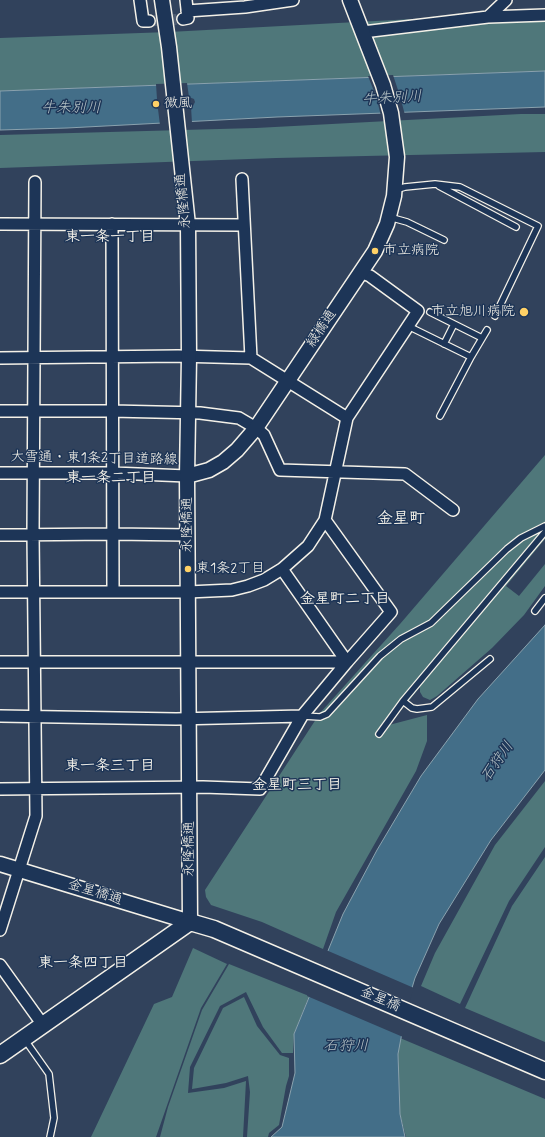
<!DOCTYPE html>
<meta charset="utf-8">
<style>
body{margin:0}
canvas{display:block;background:#31425c}
</style>
<canvas width="545" height="1137"></canvas>
<script>
const g = document.querySelector('canvas').getContext('2d');
g.lineJoin = 'round';
function paint(path, color) {
  g.fillStyle = color;
  g.fill(path, 'evenodd');
}
function shape(rows) {
  const path = new Path2D();
  for (const r of rows) {
    path.moveTo(r[0], r[1]);
    for (let i = 2; i < r.length; i += 2) path.lineTo(r[i], r[i + 1]);
  }
  return path;
}
function trace(path, color, width, dash) {
  g.strokeStyle = color;
  g.lineWidth = width;
  g.lineCap = dash ? 'butt' : 'round';
  g.setLineDash(dash || []);
  g.stroke(path);
}
function label(font, color, halo, rows, align = 'center') {
  g.font = font + ' Mynerve,"Klee One",sans-serif';
  g.lineWidth = 3;
  g.setLineDash([]);
  g.textBaseline = 'middle';
  g.strokeStyle = halo;
  g.fillStyle = color;
  for (const [text, x, y, turn = 0] of rows) {
    g.save();
    g.translate(x, y);
    g.rotate((+turn || 0) * Math.PI / 180);
    g.textAlign = isNaN(turn) ? turn : align;
    if (halo) g.strokeText(text, 0, 0);
    g.fillText(text, 0, 0);
    g.restore();
  }
}
const green = shape([
 [545,12,545,71,0,91,0,38,169,32],
 [521,114,545,114,545,152,276,158,0,168,0,135,256,128],
 [545,455,545,539,506,586,519,596,545,564,545,586,524,615,492,648,437,696,430,700,423,697,420,692,420,687,389,725,427,715,427,741,416,771,336,912,323,949,262,922,211,905,206,897,205,890,320,713,400,624],
 [545,781,545,847,509,901,460,1004,421,986,435,953,495,845],
 [545,857,545,1042,465,1008,512,906],
 [193,948,227,964,201,1008,156,1137,91,1137,154,1004,172,997],
 [229,964,309,996,294,1034,293,1053,282,1053,263,1027,246,992,220,1006,190,1067,188,1093,224,1088,246,1081,243,1137,160,1137,168,1107,202,1010],
 [244,997,257,1026,280,1055,289,1058,289,1076,286,1086,279,1125,269,1133,268,1137,247,1137,250,1092,248,1076,226,1083,192,1089,194,1068,223,1008],
 [400,1038,545,1099,545,1137,406,1137,400,1114,398,1054]
]);
const water = shape([
 [545,71,545,107,277,117,67,128,0,130,0,91,545,71],
 [545,625,545,770,491,840,439,924,415,978,408,1001,398,1054,400,1114,405,1137,271,1137,282,1127,295,1073,294,1034,343,914,377,850,421,776,478,699,545,625]
]);
const pier = shape([
 [393,75,398,90,404,92,405,95,401,100,405,115,381,116,377,100,372,98,372,92,374,91,368,76],
 [187,83,189,97,194,99,195,102,193,106,191,107,192,123,160,125,158,109,154,107,153,104,155,100,157,99,156,84],
 [326,950,414,988,410,1001,403,1037,307,996]
]);
const minorTunnel = shape([
 [149,21,183,19]
]);
const service = shape([
 [439,186,516,227],
 [395,190,405,187,435,184,460,187,538,226,495,316],
 [389,217,407,222,444,240],
 [430,312,482,338],
 [408,326,471,357,487,330],
 [444,344,454,324],
 [440,416,471,357],
 [535,611,545,598],
 [403,701,412,708,417,709,432,707,490,659],
 [303,716,320,717,327,714,380,656,401,639,431,623,507,549,521,538,545,526],
 [379,734,403,701,545,532],
 [25,1040,49,1074,54,1118,50,1137]
]);
const minor = shape([
 [140,0,143,21,149,21],
 [187,11,245,7,293,0],
 [488,17,506,0],
 [183,19,188,18,186,0],
 [363,32,488,17,545,15],
 [242,179,251,358,347,418],
 [0,224,244,225],
 [112,224,113,592],
 [0,358,178,356,251,358],
 [0,411,112,411,200,413,239,418,256,428,264,435,280,470,405,474,453,510],
 [0,473,113,473,187,476],
 [0,535,113,534,188,535],
 [282,569,347,662],
 [0,592,188,592,232,590,248,586,264,580,282,569,308,546,325,520,347,418,418,311,370,276,360,272],
 [0,662,347,662],
 [0,716,176,719,302,716],
 [0,789,203,787,260,789,302,716,347,662,391,612,325,520],
 [0,930,36,816,33,534,35,182],
 [0,965,43,1025]
]);
const tertiary = shape([
 [187,476,209,470,223,462,237,450,256,428,375,251,387,224,394,196,397,157,391,113,383,85,350,0],
 [0,864,190,922,187,476,189,357,188,225,169,47,162,0]
]);
const secondary = shape([
 [0,1055,190,922,214,929,545,1071]
]);
const markers = [
 [156,104,4,"#ffd166"],
 [375,251,4,"#ffd166"],
 [524,312,5,"#ffd166"],
 [188,569,4,"#ffd166"]
];
const poiNames = [
 ["微風",164,104],
 ["市立病院",383,251],
 ["市立旭川病院",515,312,"right"],
 ["東1条2丁目",196,569]
];
const streetNames = [
 ["永隆橋通",184,201,-96],
 ["緑橋通",322,329,-56],
 ["大雪通・東1条2丁目道路線",94,459,1],
 ["永隆橋通",188,525,-90],
 ["永隆橋通",190,849,-90],
 ["金星橋通",95,893,17],
 ["金星橋",380,1000,23]
];
const waterNames = [
 ["牛朱別川",392,99,-3],
 ["牛朱別川",71,109],
 ["石狩川",498,762,-55],
 ["石狩川",346,1047]
];
const neighbourhoodNames = [
 ["東一条一丁目",110,238],
 ["東一条二丁目",111,479],
 ["金星町二丁目",345,600],
 ["東一条三丁目",110,767],
 ["金星町三丁目",297,786],
 ["東一条四丁目",83,964]
];
const quarterNames = [
 ["金星町",401,520]
];
paint(green, '#4f777a');
paint(water, '#436e88');
trace(water, '#8aa2ae', 1);
paint(pier, '#31425c');
trace(minorTunnel, '#4e5c71', 11, [11, 5.5]);
trace(service, '#f4f1e8', 8);
trace(minor, '#f4f1e8', 14);
trace(tertiary, '#f4f1e8', 17);
trace(secondary, '#f4f1e8', 19);
trace(service, '#1d3557', 5.5);
trace(minor, '#1d3557', 11);
trace(tertiary, '#1d3557', 14);
trace(secondary, '#1d3557', 16);
for (const [x, y, r, color] of markers) {
  const dot = new Path2D();
  dot.arc(x, y, r, 0, 2 * Math.PI);
  g.fillStyle = color;
  g.fill(dot);
  trace(dot, '#1d3557', 1.5);
}
label('14px', '#f4f1e8', '#1d3557', poiNames, 'left');
label('14px', '#f4f1e8', '#1d3557', streetNames);
label('italic 15px', '#b6c3c6', '#1d3557', waterNames);
label('bold 15px', '#f4f1e8', '#1d3557', neighbourhoodNames);
label('bold 16px', '#f4f1e8', '#1d3557', quarterNames);
</script>
